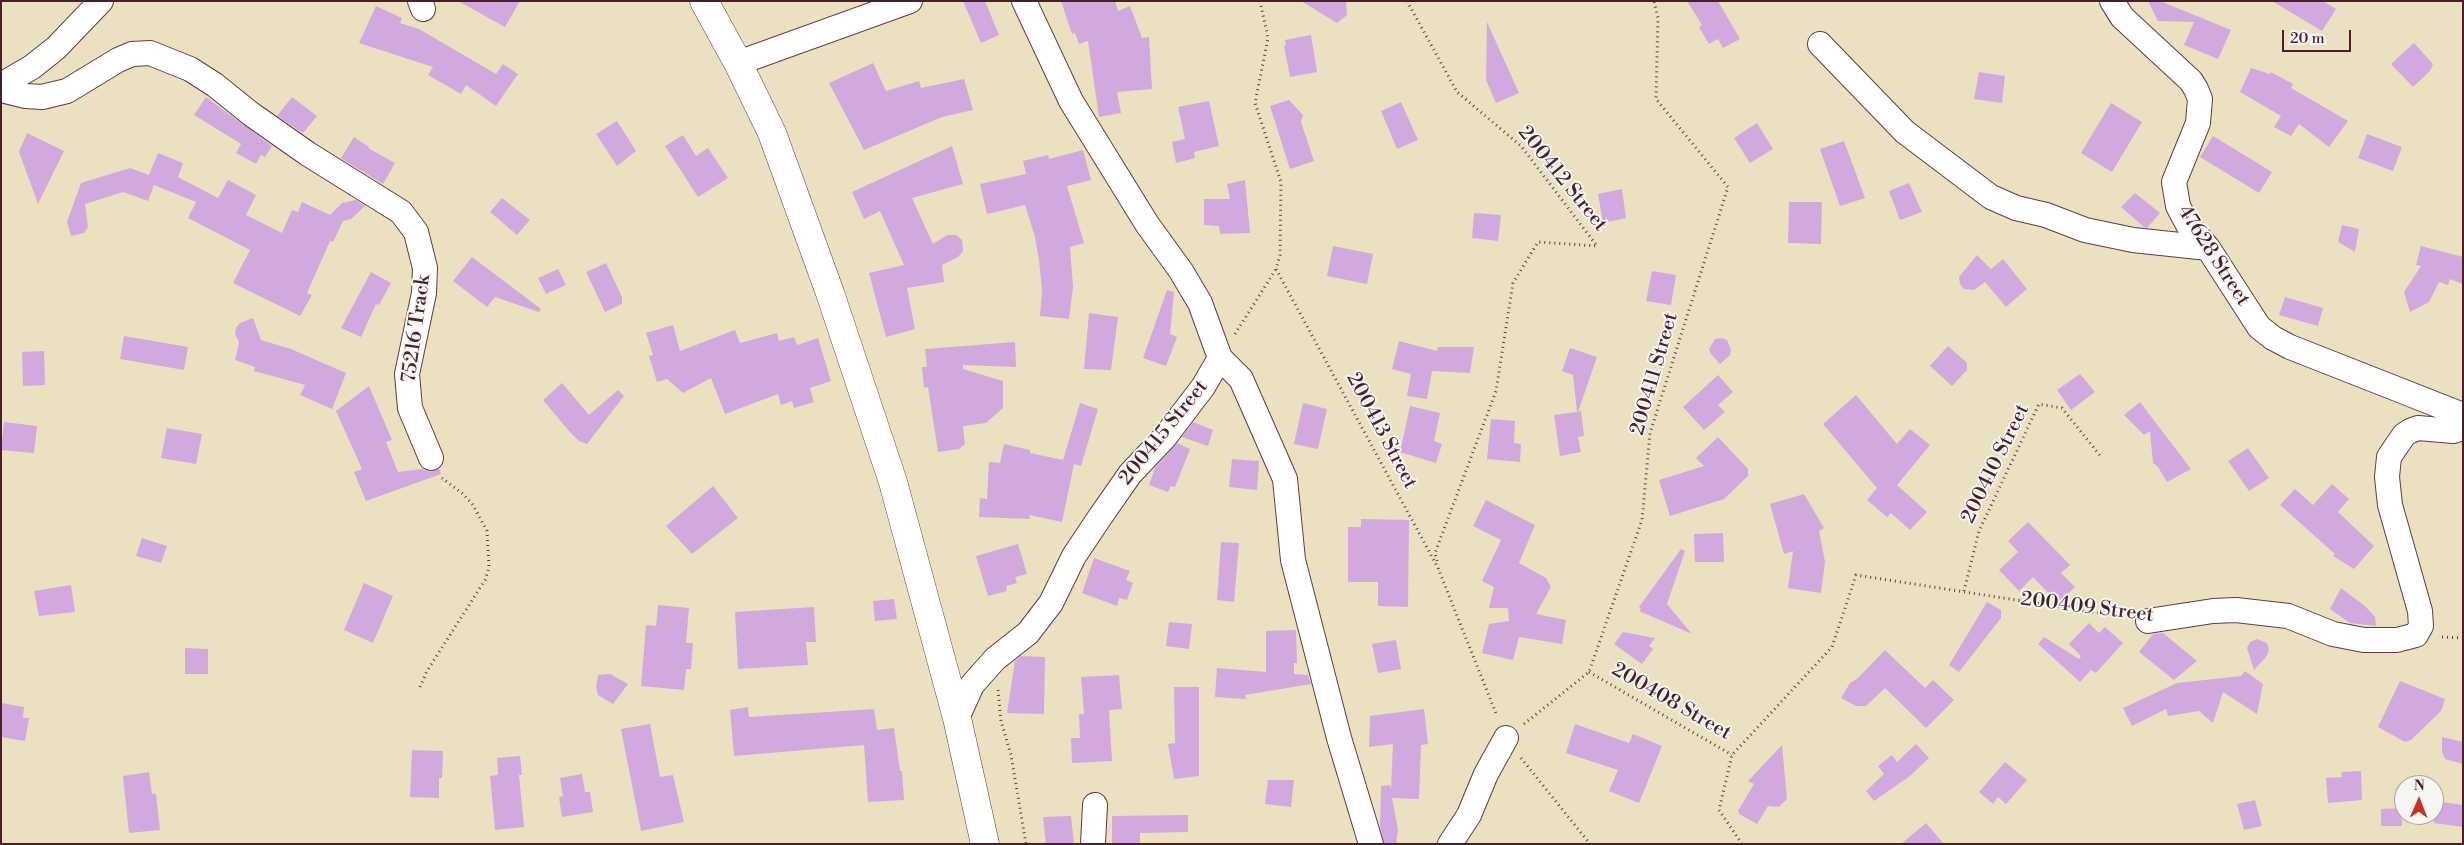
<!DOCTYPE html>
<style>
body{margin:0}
#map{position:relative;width:2464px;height:845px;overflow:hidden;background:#ebe1c1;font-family:"Libre Bodoni",serif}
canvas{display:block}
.frame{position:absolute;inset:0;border:2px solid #4a1f2b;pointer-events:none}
.north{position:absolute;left:2394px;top:775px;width:50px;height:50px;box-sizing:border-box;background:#f6f6f2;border:1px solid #b1a0a2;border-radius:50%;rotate:1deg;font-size:14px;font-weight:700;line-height:20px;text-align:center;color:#4a1f2b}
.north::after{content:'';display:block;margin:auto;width:18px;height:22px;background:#c8321e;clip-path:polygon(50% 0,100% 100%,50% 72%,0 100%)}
.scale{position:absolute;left:2282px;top:30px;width:69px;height:22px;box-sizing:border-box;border:2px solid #4a1f2b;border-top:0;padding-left:6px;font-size:15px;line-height:18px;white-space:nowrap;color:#4a1f2b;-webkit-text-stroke:4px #f6f6f2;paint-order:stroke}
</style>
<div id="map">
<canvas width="2464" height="845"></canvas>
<div class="frame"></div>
<div class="north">N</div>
<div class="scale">20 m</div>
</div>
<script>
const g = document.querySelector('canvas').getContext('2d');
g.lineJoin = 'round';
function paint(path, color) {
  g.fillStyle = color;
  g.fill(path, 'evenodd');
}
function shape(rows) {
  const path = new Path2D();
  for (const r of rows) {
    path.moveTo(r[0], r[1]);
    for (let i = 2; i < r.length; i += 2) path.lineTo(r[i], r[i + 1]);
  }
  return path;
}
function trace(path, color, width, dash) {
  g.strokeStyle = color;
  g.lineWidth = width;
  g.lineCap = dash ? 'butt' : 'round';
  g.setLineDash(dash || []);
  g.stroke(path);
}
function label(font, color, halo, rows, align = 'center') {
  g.font = font + ' "Libre Bodoni",serif';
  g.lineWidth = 4;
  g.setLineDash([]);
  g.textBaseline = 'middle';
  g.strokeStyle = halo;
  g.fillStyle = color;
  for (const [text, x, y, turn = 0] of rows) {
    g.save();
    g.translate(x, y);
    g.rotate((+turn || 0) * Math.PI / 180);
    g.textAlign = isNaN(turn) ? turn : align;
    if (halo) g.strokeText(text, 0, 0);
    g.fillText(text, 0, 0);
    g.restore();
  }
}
const building = shape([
 [458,1,520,1,505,27],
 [963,1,985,1,999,35,981,43],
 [1061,1,1115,1,1118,11,1130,6,1142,38,1149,37,1152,89,1117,92,1121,113,1099,117,1088,41,1079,44,1075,33,1072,34],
 [1301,1,1346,1,1347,15,1337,23],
 [1687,1,1718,1,1740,39,1723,48,1718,39,1709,44,1699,27,1702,25],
 [2148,1,2160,1,2231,30,2218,59,2184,45,2194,22,2158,21],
 [2272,1,2323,1,2336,9,2322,31],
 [376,6,402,18,400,23,419,29,496,74,503,64,518,74,496,106,466,85,461,94,428,75,433,67,359,43],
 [1487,22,1519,93,1496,103,1486,80],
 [1311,35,1317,72,1290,77,1284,46,1286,45,1285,40],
 [2414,43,2433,64,2430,71,2413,87,2391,64],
 [873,63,886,91,919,81,921,88,964,79,973,110,942,117,864,150,829,83],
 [2251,68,2270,74,2271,72,2293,84,2291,88,2348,121,2329,147,2299,124,2291,136,2274,127,2281,116,2240,92],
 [1979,72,2005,76,2002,103,1974,99],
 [206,97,272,146,265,157,261,155,256,164,236,153,241,144,194,115],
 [292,97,317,116,303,133,277,116],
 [1289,100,1303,115,1301,122,1314,161,1290,169,1270,106],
 [1209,101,1219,146,1194,152,1195,158,1176,163,1172,142,1185,139,1178,107],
 [1401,102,1418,140,1397,149,1381,111],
 [2111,103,2142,122,2112,172,2081,153],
 [617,121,636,151,617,166,596,134],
 [1757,123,1773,149,1750,163,1734,138],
 [27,133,64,151,38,204,19,152],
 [2367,134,2402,147,2393,171,2358,158],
 [683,135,696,156,708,148,728,178,698,197,665,146],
 [2213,136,2272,172,2259,193,2200,157],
 [354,137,369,147,368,148,395,163,383,184,341,158],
 [1844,141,1865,198,1840,206,1820,149],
 [952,146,963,184,912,198,933,244,947,235,956,235,962,240,963,251,958,257,942,265,944,282,907,288,915,329,886,337,869,273,904,265,880,211,864,219,852,192],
 [1083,150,1091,180,1067,186,1084,243,1070,247,1073,287,1069,319,1040,316,1042,291,1039,260,1035,237,1025,205,987,214,980,184,1026,174,1023,161,1048,155,1049,159],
 [158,153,183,163,178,177,218,198,228,180,256,195,246,215,282,233,292,210,298,212,302,202,330,215,342,203,356,200,365,206,351,219,343,221,333,242,330,241,307,293,312,295,300,316,233,283,250,250,188,218,196,202,154,185,148,201,123,192,85,204,88,227,84,233,71,236,67,222,81,183,130,168,149,175],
 [1245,180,1250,233,1220,234,1219,226,1204,225,1204,199,1230,199,1227,184],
 [1909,183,1922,212,1900,220,1889,191],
 [1622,189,1626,218,1603,223,1598,194],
 [2135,193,2160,213,2147,228,2144,227,2121,207],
 [502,198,530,220,517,235,490,212],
 [1789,202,1822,202,1821,244,1788,243],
 [1474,213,1501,215,1498,241,1472,238],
 [2342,225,2359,229,2355,252,2338,242],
 [1333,246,1373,254,1367,284,1327,276],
 [2421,246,2463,257,2463,284,2450,279,2448,285,2439,282,2429,302,2410,312,2404,292,2421,266,2416,265],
 [1977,255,1991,269,2003,259,2027,289,2006,307,1985,282,1974,290,1964,289,1960,284,1959,277],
 [472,257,541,309,539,312,495,297,487,307,453,281],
 [606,263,622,297,622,304,605,312,586,272],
 [558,269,566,285,546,294,538,278],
 [1652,271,1676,275,1671,305,1646,301],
 [371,272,391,283,379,305,376,304,361,337,341,328],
 [1167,290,1174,292,1170,334,1177,337,1166,366,1143,358],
 [2285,297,2323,308,2318,326,2279,315],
 [1089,313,1118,317,1111,370,1084,369],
 [253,318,261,340,291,349,346,373,332,409,300,395,305,385,254,371,255,367,235,360,239,342,235,334,236,328,240,323],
 [673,325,680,351,735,330,740,343,777,333,779,341,794,337,797,345,818,338,831,381,810,388,814,402,794,408,792,401,781,405,778,394,725,414,711,378,683,393,667,379,657,382,649,356,653,355,646,333],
 [124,336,188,347,184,370,120,359],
 [1721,338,1727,340,1731,350,1730,355,1720,364,1711,354,1709,349,1715,339],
 [1399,341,1437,351,1438,347,1474,347,1470,373,1432,371,1427,399,1407,396,1411,374,1392,369],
 [1015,342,1016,367,963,365,963,369,1003,381,1003,408,986,423,963,426,965,444,959,449,938,452,928,387,924,388,922,367,927,367,925,349],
 [1948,346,1967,363,1967,370,1952,386,1930,366],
 [1570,348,1597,357,1578,412,1581,411,1584,436,1578,437,1581,452,1560,456,1554,415,1577,412,1573,375,1562,371],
 [44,351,45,385,23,386,22,352],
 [2080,374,2095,392,2071,410,2057,390],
 [1718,375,1733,392,1718,405,1725,412,1704,430,1683,407],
 [562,383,589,415,618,390,624,396,587,444,579,441,569,431,543,400],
 [369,386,392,440,386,442,398,472,422,469,430,472,439,468,441,474,366,501,354,472,362,469,336,411],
 [1856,395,1897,444,1910,429,1930,445,1897,485,1927,512,1910,530,1891,513,1887,517,1867,500,1877,488,1823,424],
 [2140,402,2191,469,2167,482,2158,467,2153,463,2150,431,2144,435,2124,415],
 [1080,403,1098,409,1081,466,1074,464,1062,522,1029,515,1030,519,979,517,980,498,987,499,989,462,1000,463,1004,444,1030,450,1030,453,1063,460],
 [1303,403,1327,409,1318,449,1294,444],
 [1410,406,1440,413,1434,441,1442,444,1436,463,1400,452],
 [1491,419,1515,421,1514,443,1521,444,1520,462,1487,459],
 [4,422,37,426,34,453,1,450],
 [1193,422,1213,430,1208,446,1182,437],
 [167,428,202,434,196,464,161,458],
 [1718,437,1748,469,1748,476,1724,499,1670,516,1659,480,1704,466,1696,458],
 [1177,443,1190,449,1175,487,1171,486,1168,492,1149,485,1155,468],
 [2248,448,2269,478,2249,491,2228,461],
 [1232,459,1259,461,1257,490,1229,487],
 [2332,484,2349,499,2338,512,2374,546,2354,569,2333,556,2335,554,2280,505,2295,489,2313,505],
 [713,486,738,518,692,554,666,526],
 [1804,494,1824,528,1819,531,1825,562,1821,593,1788,588,1793,551,1784,554,1770,504],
 [1486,500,1535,525,1519,563,1546,578,1551,587,1536,614,1566,620,1562,644,1519,637,1513,660,1482,653,1489,624,1509,621,1508,608,1489,608,1494,587,1482,581,1501,540,1473,526],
 [1361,519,1409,520,1408,607,1378,606,1378,582,1348,582,1348,527,1361,527],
 [2028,522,2070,565,2061,573,2075,587,2058,603,2033,577,2019,591,1999,570,2018,552,2008,541],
 [1723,533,1724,562,1695,562,1694,534],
 [142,538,167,546,161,563,136,556],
 [1221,542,1239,543,1234,602,1217,600],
 [1018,544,1027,574,1015,577,1017,583,1006,586,1007,591,988,596,976,556],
 [1681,549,1685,551,1667,604,1692,634,1639,611,1641,609,1639,607],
 [1094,558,1130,571,1126,580,1133,583,1127,600,1119,598,1117,606,1082,593],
 [364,583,393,596,373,643,344,630],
 [71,585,75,612,39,616,34,591],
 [2341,588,2365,606,2375,617,2376,626,2350,623,2330,609],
 [894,599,897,619,875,621,873,601],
 [1987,602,2001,610,2001,618,1959,672,1949,665],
 [658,605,689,608,686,643,693,643,691,669,686,669,684,690,641,686,646,625,656,626],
 [814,607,816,642,806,642,808,665,738,669,735,612],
 [1169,622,1192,624,1189,649,1166,646],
 [2089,623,2099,633,2105,627,2123,643,2096,673,2091,670,2080,682,2038,644,2044,637,2079,659,2081,656,2069,644],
 [1296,630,1297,663,1294,663,1294,674,1308,675,1311,684,1245,695,1246,699,1215,697,1217,668,1266,672,1266,631],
 [1623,632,1655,638,1649,646,1653,649,1642,664,1614,644],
 [2163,633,2197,661,2174,680,2139,652,2153,634],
 [2257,639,2267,643,2269,650,2266,657,2254,670,2247,648,2250,642],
 [1396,640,1401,669,1378,673,1372,644],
 [185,648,208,649,208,674,185,674],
 [1885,650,1925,688,1933,680,1954,700,1926,728,1885,688,1866,706,1856,706,1841,698,1850,683,1858,678],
 [1021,656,1045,657,1044,714,1007,713,1015,661],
 [2245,671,2263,684,2257,714,2223,692,2213,723,2199,711,2168,716,2166,709,2132,726,2123,708,2177,683,2241,676],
 [610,674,628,684,613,704,598,695,596,687,598,675],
 [1119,675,1122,709,1109,710,1112,761,1072,763,1071,738,1080,738,1079,714,1084,714,1081,677],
 [2400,681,2445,699,2441,711,2411,740,2405,742,2378,727],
 [1174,687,1199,687,1199,776,1174,779,1168,744,1175,743],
 [1,703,24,707,23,718,29,718,25,741,1,737],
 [748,707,749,717,874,709,877,730,894,728,900,771,902,771,904,800,868,802,864,745,734,756,730,710],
 [1424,709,1428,744,1421,745,1419,799,1392,798,1398,829,1396,844,1384,844,1380,827,1381,786,1390,785,1391,790,1393,744,1369,747,1370,716],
 [650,724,660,777,673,775,684,822,641,831,621,729],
 [1575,724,1629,743,1633,734,1662,746,1639,803,1609,791,1618,770,1566,753],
 [2442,737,2463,742,2463,764,2445,759,2442,752],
 [1916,744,1929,758,1910,776,1874,801,1866,791,1884,774,1878,766,1892,755,1897,762],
 [1782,745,1787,799,1779,807,1768,806,1757,824,1739,814,1738,811,1754,784,1748,781],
 [412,750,443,751,442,778,439,778,439,798,410,797],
 [520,756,522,775,519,775,524,827,495,830,490,776,498,775,497,758],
 [2005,762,2027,780,2006,804,1998,797,1993,804,1979,792],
 [2361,771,2362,800,2328,803,2326,778,2342,777,2341,772],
 [149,772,152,794,156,794,160,830,129,833,123,776],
 [582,774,585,792,590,792,593,812,562,817,559,797,563,796,560,778],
 [1268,780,1294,780,1291,807,1265,804],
 [2255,800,2262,826,2244,830,2237,804],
 [2434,801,2463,805,2463,827,2434,823],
 [2401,808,2402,826,2381,826,2381,809],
 [1188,815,1188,832,1140,833,1140,844,1112,844,1112,816],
 [1071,816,1074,844,1046,844,1043,817],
 [1926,823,1944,844,1901,844]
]);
const path = shape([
 [1260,1,1268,38,1255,103,1281,182,1280,255,1276,269,1438,568,1497,716],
 [1407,1,1457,92,1521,146,1597,246,1538,242,1513,283,1496,391,1435,553,1438,565],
 [1235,334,1276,269],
 [1964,591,1979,531,2039,404,2062,408,2102,458],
 [2442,637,2463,638],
 [1589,672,1732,755],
 [420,687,427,671,485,580,489,567,487,531,473,505,463,494,442,478],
 [998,690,1001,721,1011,755,1026,844],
 [1524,724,1589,672,1642,520,1650,433,1728,187,1656,99,1658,18,1654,1],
 [1521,758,1590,844],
 [1742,844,1719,810,1732,755,1832,647,1856,575,2125,617]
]);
const street = shape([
 [420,1,423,9],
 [2112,1,2122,17,2191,81,2196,89,2200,99,2198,123,2174,182,2178,206,2188,225,2208,248,2259,327,2273,338,2290,347,2463,415],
 [1820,44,1905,132,1991,197,2016,208,2046,215,2085,230,2133,240,2208,248],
 [738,63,910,1],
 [1,85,32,67,56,48,101,1],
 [1,90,26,96,42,97,67,91,118,60,132,54,150,53,190,69,215,85,251,114,308,154,401,212,416,232,425,268,424,293,407,374,410,408,431,458],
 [1220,358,1241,379,1285,479,1293,560,1339,738,1371,844],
 [2148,621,2213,611,2236,610,2288,616,2333,634,2364,640,2397,640,2416,635,2421,626,2420,611,2390,505,2387,477,2389,457,2404,435,2410,431,2418,428,2453,431,2463,428],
 [957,718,972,685,995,659,1028,633,1051,603,1074,556,1098,520,1130,474,1165,437,1203,387,1220,358,1200,303,1181,271,1147,224,1071,101,1024,1],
 [1093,844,1095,805],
 [1450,844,1469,815,1486,774,1506,738]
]);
const secondary = shape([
 [704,1,738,63,772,133,830,293,893,482,957,718,985,844]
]);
const streetNames = [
 ["200412 Street",1562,179,51],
 ["47628 Street",2213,256,57],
 ["75216 Track",417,329,-82],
 ["200411 Street",1655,374,-74],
 ["200413 Street",1381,431,62],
 ["200415 Street",1164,433,-51],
 ["200410 Street",1996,464,-64],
 ["200409 Street",2087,608,7],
 ["200408 Street",1671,702,30]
];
paint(building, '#d2a9df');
trace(street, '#623c42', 26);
trace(secondary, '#623c42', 29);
trace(path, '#623c42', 3, [1, 4]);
trace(street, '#fff', 24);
trace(secondary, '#fff', 28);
label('20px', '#4a1f2b', '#f6f6f2', streetNames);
</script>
